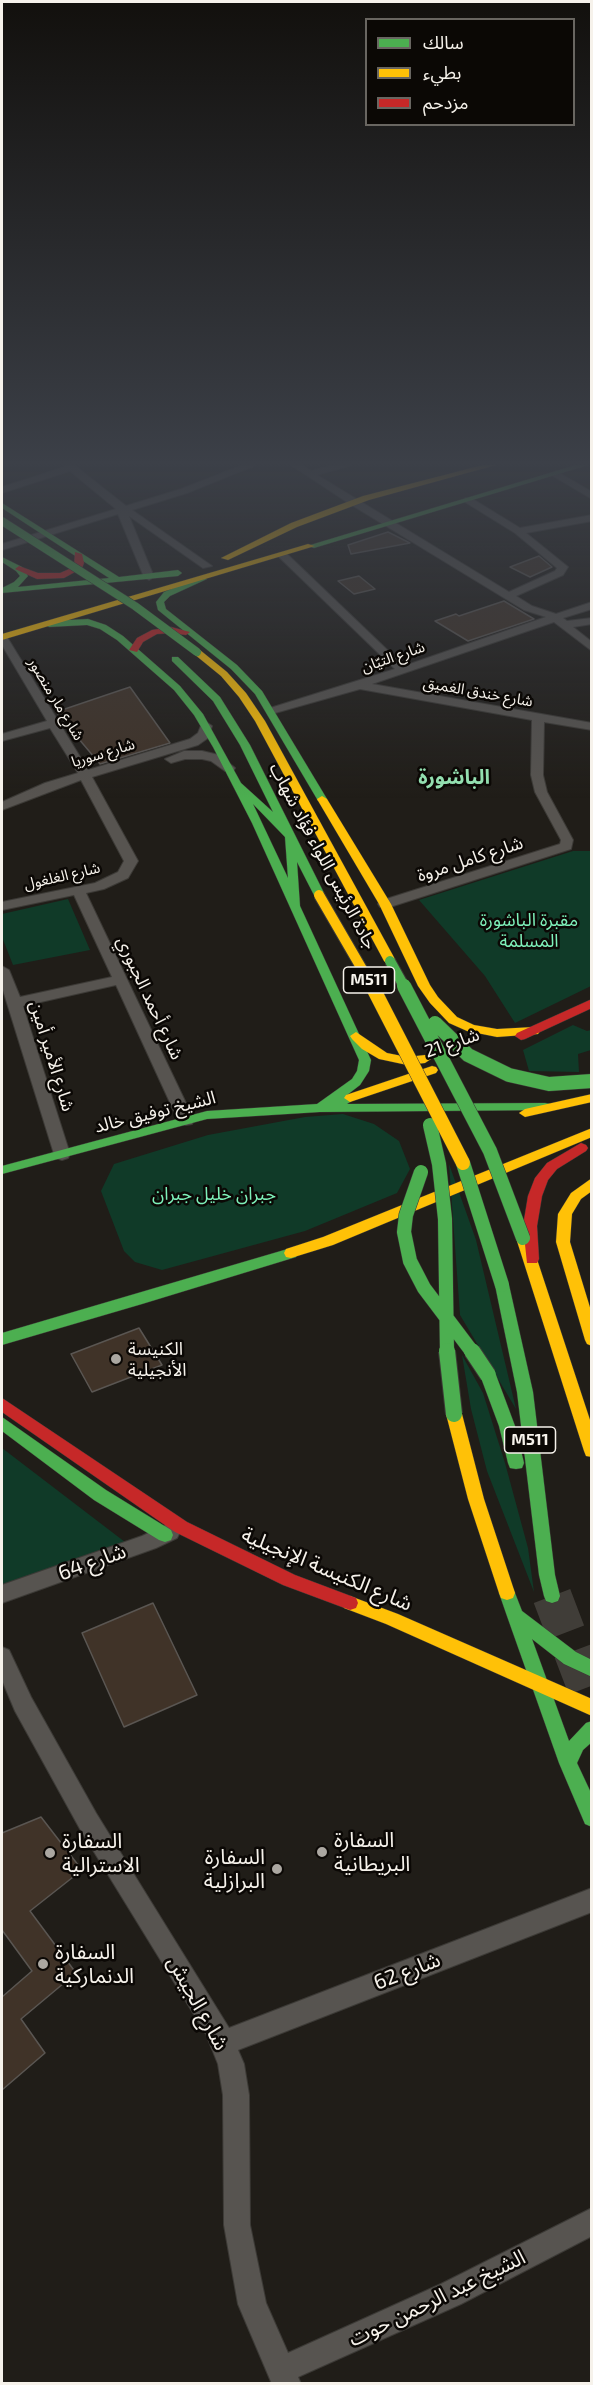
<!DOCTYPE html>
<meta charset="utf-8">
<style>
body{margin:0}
#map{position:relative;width:593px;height:2385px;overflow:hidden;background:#201d18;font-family:"Exo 2","Noto Sans Arabic",sans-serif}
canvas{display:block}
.frame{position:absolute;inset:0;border:3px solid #f6f2eb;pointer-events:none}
.legend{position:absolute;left:365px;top:18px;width:210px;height:108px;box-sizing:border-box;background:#0b0805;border:2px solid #696661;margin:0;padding:8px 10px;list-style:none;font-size:18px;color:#f6f2eb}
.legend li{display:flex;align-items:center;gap:12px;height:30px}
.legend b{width:30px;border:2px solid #696661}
</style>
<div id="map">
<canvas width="593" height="2385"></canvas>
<div class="frame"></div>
<ul class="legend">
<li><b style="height:8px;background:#4caf50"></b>سالك</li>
<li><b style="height:8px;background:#ffc107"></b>بطيء</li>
<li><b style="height:8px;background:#c62828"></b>مزدحم</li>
</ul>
</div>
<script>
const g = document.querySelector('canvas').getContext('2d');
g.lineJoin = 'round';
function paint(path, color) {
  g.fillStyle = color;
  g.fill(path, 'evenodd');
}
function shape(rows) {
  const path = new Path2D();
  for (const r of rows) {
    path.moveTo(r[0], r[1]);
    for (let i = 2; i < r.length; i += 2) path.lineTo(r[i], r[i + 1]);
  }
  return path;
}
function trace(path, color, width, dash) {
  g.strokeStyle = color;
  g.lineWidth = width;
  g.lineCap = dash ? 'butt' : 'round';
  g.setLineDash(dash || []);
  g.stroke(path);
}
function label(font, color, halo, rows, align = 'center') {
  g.font = font + ' "Exo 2","Noto Sans Arabic",sans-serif';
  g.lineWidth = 5;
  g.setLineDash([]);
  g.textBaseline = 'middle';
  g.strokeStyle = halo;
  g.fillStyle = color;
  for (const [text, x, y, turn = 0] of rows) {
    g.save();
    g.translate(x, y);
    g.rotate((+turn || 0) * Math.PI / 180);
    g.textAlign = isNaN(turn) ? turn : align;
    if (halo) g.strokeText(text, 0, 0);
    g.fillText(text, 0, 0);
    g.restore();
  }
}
const green = shape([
 [573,851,591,851,591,986,515,1023,485,976,419,900],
 [68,899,90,950,13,965,2,937,2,914],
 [573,1025,587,1031,591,1030,591,1050,578,1054,579,1072,529,1071,523,1050],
 [343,1114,374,1124,399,1141,410,1169,397,1193,305,1231,162,1270,135,1262,124,1251,101,1191,114,1164,208,1135,305,1117],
 [449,1164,476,1240,516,1409,460,1315],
 [462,1355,483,1393,505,1463,528,1548,534,1592,487,1471,471,1409],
 [2,1448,125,1542,2,1585]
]);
const building = shape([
 [388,532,410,543,351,554,348,545,388,532],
 [539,556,552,567,530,577,510,567,539,556],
 [359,576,375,589,354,594,338,581,359,576],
 [504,601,534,619,468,641,435,621,456,614,459,616,504,601],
 [130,687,170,743,100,764,56,712,130,687],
 [139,1328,162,1365,92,1392,71,1354,139,1328],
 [153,1603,197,1695,124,1727,82,1633,153,1603],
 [41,1817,82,1870,30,1911,76,1973,21,2019,45,2053,2,2090,2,1997,32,1971,2,1930,2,1833,41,1817]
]);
const highwayTunnel = shape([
 [552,1596,592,1701]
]);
const street = shape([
 [63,465,74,465,126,506,181,489,243,465,256,465,187,493,132,510,212,566,203,568,129,516,154,577,149,580,144,577,118,514,2,550,2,544,116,509,70,471,2,493,2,487,65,467,63,465],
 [291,465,302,465,311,471,334,465,351,465,317,475,509,592,555,571,557,568,515,533,465,502,465,498,471,498,520,528,592,515,592,521,526,533,568,567,563,575,516,596,532,606,556,614,592,602,592,609,563,618,567,621,592,618,592,624,573,627,592,642,592,651,554,622,372,684,592,723,592,730,544,722,543,775,547,792,573,840,571,849,390,907,380,907,378,904,380,901,560,844,561,840,535,792,531,775,532,720,360,689,275,713,267,713,267,709,395,669,277,555,286,553,404,666,546,617,524,610,350,504,291,465],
 [556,471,592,492,592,499,553,476,551,474,556,471],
 [2,634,7,637,88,770,190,739,198,733,202,723,206,722,212,726,208,738,198,745,92,777,138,861,128,878,104,889,86,893,194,1120,192,1124,186,1125,180,1124,178,1120,116,985,23,1006,70,1154,68,1158,62,1160,56,1158,54,1154,2,987,2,966,9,970,20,997,112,977,74,895,2,910,2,902,95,883,118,872,124,861,81,780,2,810,2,802,45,783,78,773,50,728,2,741,2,734,47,721,2,645,2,634],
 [184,751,202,751,219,755,235,768,233,771,225,771,211,761,202,759,185,759,171,763,165,759,184,751],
 [170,1523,177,1526,180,1532,177,1538,156,1548,2,1603,2,1585,142,1536,170,1523],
 [2,1647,9,1650,31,1697,96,1813,229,2028,592,1888,592,1912,238,2050,244,2064,249,2095,250,2225,266,2303,288,2353,441,2284,592,2208,592,2236,461,2304,298,2377,301,2384,272,2384,238,2304,224,2225,223,2095,218,2064,206,2034,80,1829,15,1711,2,1680,2,1647]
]);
const fast = shape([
 [576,465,588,465,314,548,307,546,576,465],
 [2,503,119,577,178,570,182,573,178,576,2,593,2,588,14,582,20,576,16,571,2,562,2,557,22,567,28,576,18,587,109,578,2,508,2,503],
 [200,577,207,579,170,596,164,602,166,609,237,665,262,691,327,799,326,801,318,801,317,799,255,694,231,669,158,610,156,602,164,592,200,577],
 [88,619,106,625,123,636,180,686,203,714,241,783,273,812,240,745,213,701,172,661,172,657,178,657,220,697,250,745,325,895,319,898,315,897,297,862,300,906,371,1060,369,1071,360,1085,347,1095,354,1095,356,1098,347,1104,545,1103,550,1104,551,1107,550,1110,320,1112,207,1119,2,1174,2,1166,207,1111,317,1104,352,1079,357,1071,359,1060,252,823,213,747,194,715,174,690,117,640,100,629,87,625,49,627,45,624,49,621,88,619],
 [253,804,285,837,288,878,262,823,253,804],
 [291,1248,296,1249,298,1253,296,1257,142,1304,2,1345,2,1333,291,1248],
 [502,1280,507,1281,509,1285,533,1392,555,1575,560,1596,558,1601,552,1603,546,1601,544,1596,539,1575,517,1392,495,1285,497,1281,502,1280],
 [488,1369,493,1371,496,1375,515,1426,524,1463,522,1468,516,1469,510,1468,508,1463,499,1426,480,1375,483,1371,488,1369],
 [2,1417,106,1490,171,1530,173,1535,171,1540,165,1542,159,1540,94,1500,2,1431,2,1417],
 [507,1586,513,1588,522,1611,576,1652,592,1660,592,1677,564,1664,532,1639,569,1741,586,1723,592,1721,592,1742,583,1750,577,1763,592,1795,592,1827,585,1824,559,1763,507,1616,499,1593,501,1588,507,1586]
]);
const slow = shape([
 [483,465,496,465,369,500,297,527,228,560,221,558,291,523,363,496,483,465],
 [308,544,315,546,2,640,2,634,308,544],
 [194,650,200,650,227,672,246,693,265,721,396,961,394,963,386,963,384,961,255,721,239,697,221,676,194,654,194,650],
 [322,796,327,799,391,904,430,985,438,997,457,1017,474,1025,497,1029,534,1027,540,1031,538,1034,497,1037,467,1031,449,1023,430,1003,418,986,379,904,317,799,322,796],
 [356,1032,387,1053,407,1057,425,1055,431,1059,425,1063,407,1065,379,1059,362,1049,352,1039,350,1036,356,1032],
 [432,1066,436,1067,438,1070,436,1073,350,1102,344,1098,346,1095,432,1066],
 [592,1094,592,1102,525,1117,519,1113,525,1109,592,1094],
 [592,1128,592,1137,333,1245,291,1258,286,1257,284,1253,286,1249,323,1237,592,1128],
 [592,1178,592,1191,581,1199,572,1214,570,1242,592,1314,592,1346,587,1344,585,1340,556,1242,558,1214,571,1193,592,1178],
 [523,1233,528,1234,530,1238,592,1426,592,1457,586,1456,584,1451,516,1238,518,1234,523,1233],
 [454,1408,459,1410,462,1414,484,1499,515,1593,513,1598,507,1600,501,1598,499,1593,468,1499,446,1414,449,1410,454,1408],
 [350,1596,398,1614,592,1699,592,1716,386,1624,344,1608,342,1603,344,1598,350,1596]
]);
const jam = shape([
 [75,552,82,554,84,563,82,568,64,578,37,579,15,569,19,566,38,573,60,573,74,567,75,552],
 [171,627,190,632,186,635,171,633,157,634,143,642,137,652,129,650,137,638,152,630,171,627],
 [592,999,592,1008,525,1039,521,1040,515,1036,517,1033,592,999],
 [581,1143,586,1145,588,1148,586,1151,557,1169,548,1180,542,1196,537,1226,539,1259,537,1263,527,1263,523,1226,528,1196,535,1178,547,1163,581,1143],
 [2,1398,187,1522,295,1575,356,1598,358,1603,356,1608,350,1610,283,1585,175,1532,2,1412,2,1398]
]);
const fastBridgeFar3 = shape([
 [2,521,135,606,197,652]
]);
const fastBridgeFar2 = shape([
 [390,961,405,988]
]);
const fastBridgeFar1 = shape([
 [404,986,490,1151,523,1238],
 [435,1023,468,1055,509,1075,549,1084,592,1081],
 [430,1125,439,1164,445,1219,447,1353],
 [463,1163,502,1285],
 [421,1172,406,1215,404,1232,410,1261,424,1288,473,1353]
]);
const fastBridge = shape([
 [447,1351,454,1414],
 [472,1351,488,1375]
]);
const slowBridgeFar1 = shape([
 [319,895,373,988]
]);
const slowBridge = shape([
 [372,986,463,1163]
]);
const markers = [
 [116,1359,6,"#aba7a1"],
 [322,1852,6,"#aba7a1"],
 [50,1853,6,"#aba7a1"],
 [277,1869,6,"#aba7a1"],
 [43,1964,6,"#aba7a1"]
];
const farStreetnames = [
 ["شارع التيّان",393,657,-19],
 ["شارع خندق الغميق",478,692,10],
 ["شارع مار منصور",56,699,59],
 ["شارع سوريا",103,753,-17],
 ["شارع الغلغول",62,876,-13]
];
const shields = [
 [369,980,51],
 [530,1440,51]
];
const shieldNames = [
 ["M511",369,980],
 ["M511",530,1440]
];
const streetNames = [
 ["جادة الرئيس اللواء فؤاد شهاب",323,856,62],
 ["شارع كامل مروة",470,859,-18],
 ["شارع أحمد الجبوري",150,998,65],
 ["شارع 21",452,1043,-19],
 ["شارع الأمير أمين",52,1056,73],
 ["الشيخ توفيق خالد",155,1112,-14]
];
const parkNames = [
 ["مقبرة الباشورة",529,920],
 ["المسلمة",529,941],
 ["جبران خليل جبران",214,1194]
];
const poiNames = [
 ["الكنيسة",128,1349],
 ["الأنجيلية",128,1370]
];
const farDistrictnames = [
 ["الباشورة",454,777]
];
const nearStreetnames = [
 ["شارع 64",92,1562,-20],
 ["شارع الكنيسة الإنجيلية",327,1569,23],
 ["شارع 62",407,1971,-21],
 ["شارع الجيش",198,2003,61],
 ["الشيخ عبد الرحمن حوت",437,2298,-26]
];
const nearPoinames = [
 ["السفارة",334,1840],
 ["البريطانية",334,1864],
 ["السفارة",62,1841],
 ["الاسترالية",62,1865],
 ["السفارة",265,1857,"right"],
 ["البرازلية",265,1881,"right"],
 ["السفارة",55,1952],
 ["الدنماركية",55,1976]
];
paint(green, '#103a28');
paint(building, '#403328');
trace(building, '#5a5652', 1.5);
trace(highwayTunnel, '#403d38', 39, [39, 20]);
trace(street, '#3c3a36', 2);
trace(fast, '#3c3a36', 1);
trace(slow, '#3c3a36', 1);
trace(jam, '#3c3a36', 1);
paint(street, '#575450');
paint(fast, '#4caf50');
paint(slow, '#ffc107');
paint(jam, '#c62828');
trace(fastBridgeFar3, '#3c3a36', 9, []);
trace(fastBridgeFar2, '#3c3a36', 12, []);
trace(fastBridgeFar1, '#3c3a36', 15, []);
trace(fastBridge, '#3c3a36', 18, []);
trace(slowBridgeFar1, '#3c3a36', 12, []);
trace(slowBridge, '#3c3a36', 15, []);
trace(fastBridgeFar3, '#4caf50', 8);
trace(fastBridgeFar2, '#4caf50', 10);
trace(fastBridgeFar1, '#4caf50', 14);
trace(fastBridge, '#4caf50', 16);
trace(slowBridgeFar1, '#ffc107', 10);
trace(slowBridge, '#ffc107', 14);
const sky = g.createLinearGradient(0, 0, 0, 799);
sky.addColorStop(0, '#12100d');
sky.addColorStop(0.58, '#3c4048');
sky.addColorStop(1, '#3c404800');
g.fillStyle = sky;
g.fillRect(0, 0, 593, 799);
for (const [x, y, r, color] of markers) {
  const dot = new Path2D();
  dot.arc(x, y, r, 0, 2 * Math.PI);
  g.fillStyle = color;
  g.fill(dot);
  trace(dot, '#0b0805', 2);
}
label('15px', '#f6f2eb', '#0b0805', farStreetnames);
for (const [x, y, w] of shields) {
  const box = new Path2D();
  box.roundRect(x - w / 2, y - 13, w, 26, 4.5);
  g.fillStyle = '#0b0805';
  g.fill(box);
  trace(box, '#f6f2eb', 1.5);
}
label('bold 16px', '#f6f2eb', null, shieldNames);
label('18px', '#f6f2eb', '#0b0805', streetNames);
label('18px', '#7ef1ba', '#0b0805', parkNames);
label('18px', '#f6f2eb', '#0b0805', poiNames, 'left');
label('bold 20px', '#93dfb0', '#0b0805', farDistrictnames);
label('21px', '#f6f2eb', '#0b0805', nearStreetnames);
label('21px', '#f6f2eb', '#0b0805', nearPoinames, 'left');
</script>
